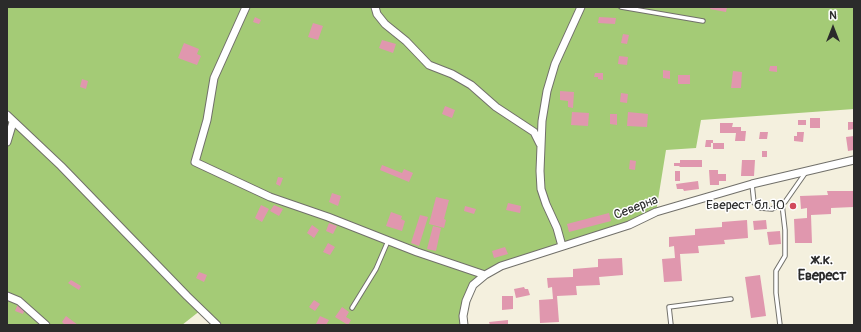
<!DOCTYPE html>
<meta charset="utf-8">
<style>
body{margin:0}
#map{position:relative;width:861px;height:332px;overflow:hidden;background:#f4f0de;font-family:Pangolin,sans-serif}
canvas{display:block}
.frame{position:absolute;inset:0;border:8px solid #2b2b2b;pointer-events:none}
.north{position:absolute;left:813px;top:8px;width:40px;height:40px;-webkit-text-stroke:3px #fff;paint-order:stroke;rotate:0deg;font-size:11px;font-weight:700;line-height:16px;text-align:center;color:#2b2b2b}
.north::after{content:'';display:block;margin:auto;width:14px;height:18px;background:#2b2b2b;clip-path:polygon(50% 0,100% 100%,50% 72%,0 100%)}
</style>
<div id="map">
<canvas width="861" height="332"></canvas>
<div class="frame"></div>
<div class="north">N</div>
</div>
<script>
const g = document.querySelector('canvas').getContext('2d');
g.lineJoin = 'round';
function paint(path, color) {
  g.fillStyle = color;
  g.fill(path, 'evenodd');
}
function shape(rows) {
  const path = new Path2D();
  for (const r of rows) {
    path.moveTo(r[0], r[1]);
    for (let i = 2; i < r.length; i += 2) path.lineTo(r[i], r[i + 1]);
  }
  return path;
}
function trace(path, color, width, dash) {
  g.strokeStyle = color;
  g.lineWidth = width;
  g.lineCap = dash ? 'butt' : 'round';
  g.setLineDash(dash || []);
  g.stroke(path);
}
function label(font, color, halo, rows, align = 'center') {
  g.font = font + ' Pangolin,sans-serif';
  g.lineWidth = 3;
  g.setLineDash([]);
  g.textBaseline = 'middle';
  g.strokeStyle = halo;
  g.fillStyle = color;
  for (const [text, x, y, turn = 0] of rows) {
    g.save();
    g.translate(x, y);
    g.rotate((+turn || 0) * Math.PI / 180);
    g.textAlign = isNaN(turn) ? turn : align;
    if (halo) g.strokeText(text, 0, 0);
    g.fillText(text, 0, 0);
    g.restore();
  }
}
const green = shape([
 [7,7,854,7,854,109,701,120,696,148,666,150,656,212,501,266,473,285,464,325,217,325,201,310,182,325,7,325]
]);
const building = shape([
 [711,7,727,7,726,12,710,9],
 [255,17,261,20,259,24,253,22],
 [599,17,616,18,615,24,598,23],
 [313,23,323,26,318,40,308,37],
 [623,34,629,35,627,44,621,43],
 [382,40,396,44,393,53,379,48],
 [184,43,199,49,197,54,201,56,197,65,178,58],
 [619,56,628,57,627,65,618,64],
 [770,66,777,66,777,72,769,71],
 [663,70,670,71,670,79,663,78],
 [733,71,742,72,741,88,731,88],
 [595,73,603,73,603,80,598,79,598,77,594,77],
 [678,75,690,75,690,84,678,84],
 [82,79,88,81,86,89,80,87],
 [560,91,574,92,573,108,568,107,568,101,560,100],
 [621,93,628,94,627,103,620,102],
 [445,106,455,110,452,118,442,114],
 [572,112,589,113,588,126,571,125],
 [628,112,648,114,647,127,627,126],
 [610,114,617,114,617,125,610,124],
 [810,118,820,118,820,128,810,128],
 [798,120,806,120,806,125,798,125],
 [848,122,853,122,854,129,848,130],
 [720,123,733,123,732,127,741,127,741,131,746,131,745,141,735,141,736,133,720,133],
 [760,132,768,132,767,139,759,139],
 [797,132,804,132,803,142,794,141,794,136,797,136],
 [854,136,854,150,848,151,846,137],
 [706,140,713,140,713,143,711,143,711,147,705,147],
 [713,143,724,143,724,149,713,149],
 [762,151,767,151,767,157,762,157],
 [630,160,636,161,635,170,629,169],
 [680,160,702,160,702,167,680,167,679,166,674,166,674,163,680,163],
 [742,160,755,160,754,176,741,176],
 [382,165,402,173,404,169,413,173,409,182,380,170],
 [709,170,718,170,718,174,726,174,726,181,719,181,719,185,710,185],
 [675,171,680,171,680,181,675,181],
 [278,177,283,178,280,186,276,184],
 [698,181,699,189,684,191,683,189,677,189,676,184],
 [827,191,854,191,854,207,831,208,831,214,811,215,812,243,795,243,794,219,807,218,807,208,801,209,800,196,828,195],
 [332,193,341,196,338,206,329,202],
 [436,197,449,200,444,219,446,220,444,228,429,224],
 [508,203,521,206,520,213,506,210],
 [261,205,269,209,262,222,255,218],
 [274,205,283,209,279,216,270,211],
 [465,206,476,209,474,214,464,211],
 [391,212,402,216,401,219,405,221,402,231,386,226],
 [609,213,611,221,569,232,567,224],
 [420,215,428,217,419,246,411,243],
 [747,220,748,238,724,240,725,244,698,246,699,253,680,254,682,281,664,282,662,259,675,258,674,246,669,247,669,237,695,235,695,229,722,227,722,222],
 [766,220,767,229,754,230,753,221],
 [329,223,337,226,333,234,326,231],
 [312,225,319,230,314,238,307,233],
 [433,226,441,228,436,251,427,249],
 [780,231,781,244,769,245,767,232],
 [328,243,335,247,330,255,323,252],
 [505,247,508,254,494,258,492,251],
 [622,258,623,275,599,277,600,285,576,286,577,295,557,296,559,322,540,323,539,300,553,299,552,287,548,288,547,278,573,277,573,269,598,267,598,259],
 [199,272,207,275,204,282,196,278],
 [760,275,766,316,751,318,745,277],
 [71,280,81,286,79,290,68,283],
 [524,287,525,289,528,289,530,295,516,298,514,289],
 [502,296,513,296,513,309,502,310],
 [314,300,320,304,315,311,309,307],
 [18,304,25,308,23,314,15,311],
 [342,307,349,312,346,317,351,320,348,325,335,317],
 [66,316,78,325,65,325,62,322],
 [320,316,329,320,326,325,316,324],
 [508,320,508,325,490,325,489,322]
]);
const service = shape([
 [621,7,703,21],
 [752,184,754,203,760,208,772,209,785,202,806,172],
 [352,308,376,269,388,241],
 [671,325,669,307,731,299],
 [780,325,776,293,776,271,785,256,785,230,782,204]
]);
const minor = shape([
 [246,7,214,78,207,120,195,162,270,197,328,217,417,252,485,275],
 [375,7,377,14,385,24,406,41,429,65,452,74,471,85,496,107,534,132,540,144],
 [7,115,61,166,187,296,217,325],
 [7,142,13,122],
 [562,246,557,228,546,204,541,189,540,171,542,121,547,91,555,64,581,7],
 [7,296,19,301,46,325],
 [464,325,463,316,466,301,473,285,485,275,501,266,629,225,656,212,752,184,854,160]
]);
const markers = [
 [793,206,4,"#d1495b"]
];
const poiNames = [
 ["Еверест бл.10",785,206]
];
const streetNames = [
 ["Северна",636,208,-21]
];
const neighbourhoodNames = [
 ["ж.к.",822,260],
 ["Еверест",822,276]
];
paint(green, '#a4cb76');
paint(building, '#e097ae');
trace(service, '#71706a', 5.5);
trace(minor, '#71706a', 9);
trace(service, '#fff', 3.5);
trace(minor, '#fff', 7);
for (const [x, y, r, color] of markers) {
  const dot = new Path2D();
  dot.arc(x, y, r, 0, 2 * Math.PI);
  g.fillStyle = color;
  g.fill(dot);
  trace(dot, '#fff', 1.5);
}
label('13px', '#2b2b2b', '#fff', poiNames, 'right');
label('13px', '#2b2b2b', '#fff', streetNames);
label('bold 14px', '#2b2b2b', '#fff', neighbourhoodNames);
</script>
